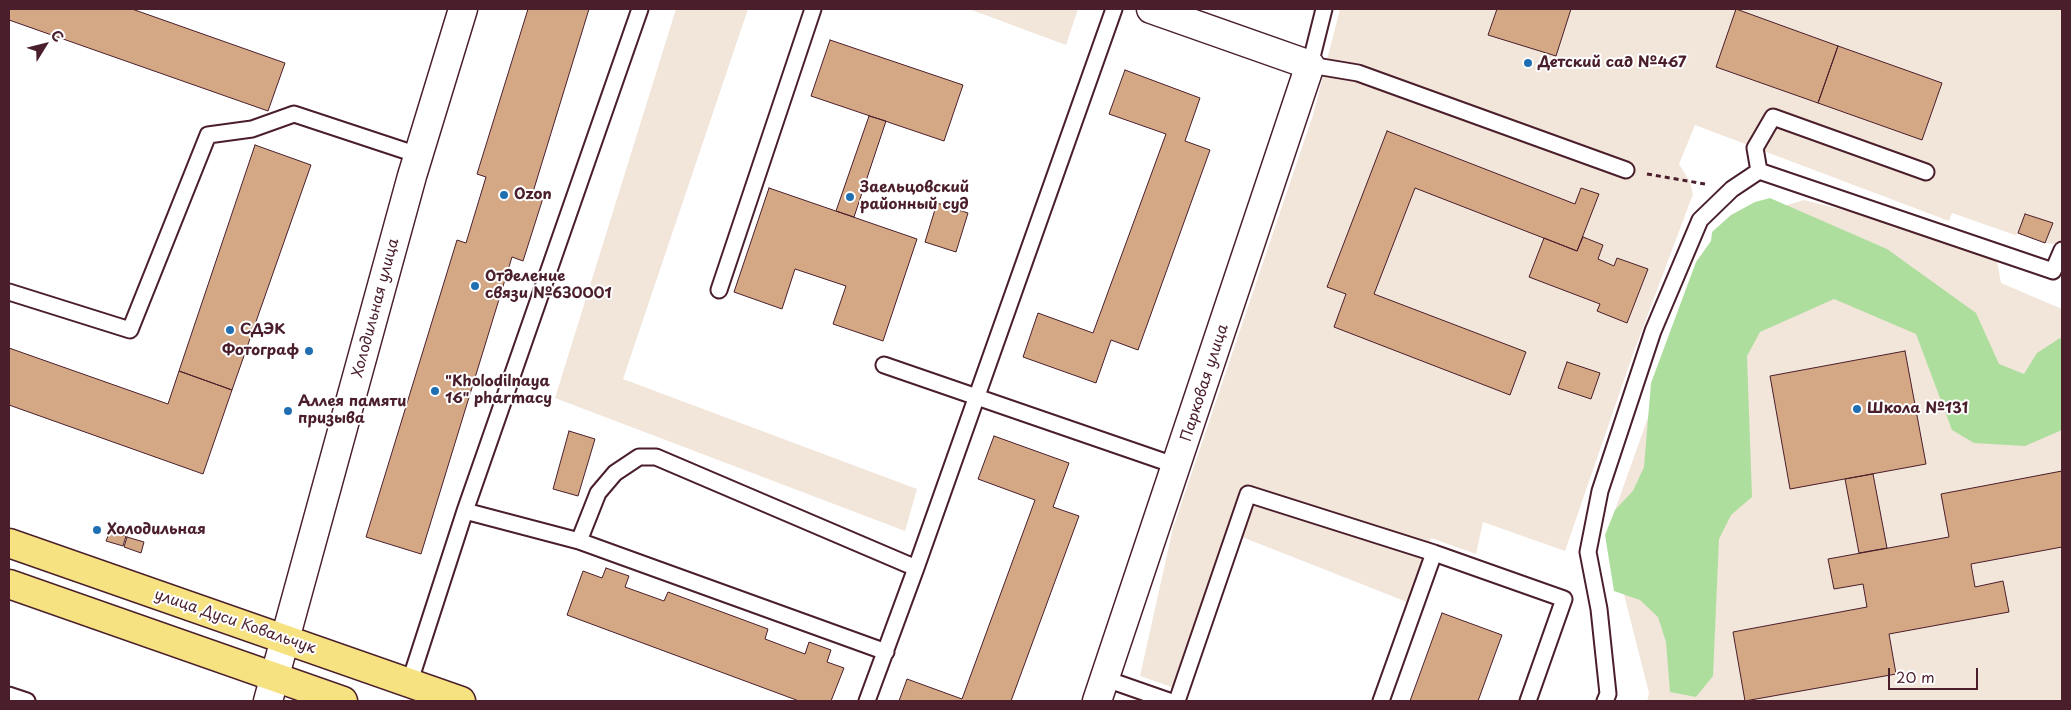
<!DOCTYPE html>
<meta charset="utf-8">
<style>
body{margin:0}
#map{position:relative;width:2071px;height:710px;overflow:hidden;background:#fff;font-family:"Playpen Sans",sans-serif}
canvas{display:block}
.frame{position:absolute;inset:0;border:10px solid #4a1f2b;pointer-events:none}
.north{position:absolute;left:20px;top:20px;width:50px;height:50px;-webkit-text-stroke:4px #fff;paint-order:stroke;rotate:54deg;font-size:14px;font-weight:700;line-height:20px;text-align:center;color:#4a1f2b}
.north::after{content:'';display:block;margin:auto;width:18px;height:22px;background:#4a1f2b;clip-path:polygon(50% 0,100% 100%,50% 72%,0 100%)}
.scale{position:absolute;left:1888px;top:668px;width:90px;height:22px;box-sizing:border-box;border:2px solid #4a1f2b;border-top:0;padding-left:6px;font-size:15px;line-height:18px;white-space:nowrap;color:#4a1f2b;-webkit-text-stroke:4px #fff;paint-order:stroke}
</style>
<div id="map">
<canvas width="2071" height="710"></canvas>
<div class="frame"></div>
<div class="north">С</div>
<div class="scale">20 m</div>
</div>
<script>
const g = document.querySelector('canvas').getContext('2d');
g.lineJoin = 'round';
function paint(path, color) {
  g.fillStyle = color;
  g.fill(path, 'evenodd');
}
function shape(rows) {
  const path = new Path2D();
  for (const r of rows) {
    path.moveTo(r[0], r[1]);
    for (let i = 2; i < r.length; i += 2) path.lineTo(r[i], r[i + 1]);
  }
  return path;
}
function trace(path, color, width, dash) {
  g.strokeStyle = color;
  g.lineWidth = width;
  g.lineCap = dash ? 'butt' : 'round';
  g.setLineDash(dash || []);
  g.stroke(path);
}
function label(font, color, halo, rows, align = 'center') {
  g.font = font + ' "Playpen Sans",sans-serif';
  g.lineWidth = 4;
  g.setLineDash([]);
  g.textBaseline = 'middle';
  g.strokeStyle = halo;
  g.fillStyle = color;
  for (const [text, x, y, turn = 0] of rows) {
    g.save();
    g.translate(x, y);
    g.rotate((+turn || 0) * Math.PI / 180);
    g.textAlign = isNaN(turn) ? turn : align;
    if (halo) g.strokeText(text, 0, 0);
    g.fillText(text, 0, 0);
    g.restore();
  }
}
const built = shape([
 [676,9,748,9,623,379,917,489,905,531,555,398],
 [969,9,1078,9,1066,45],
 [1340,9,2062,9,2062,245,2045,243,2019,234,2015,235,1952,213,1949,221,1695,125,1679,164,1690,182,1693,194,1632,357,1565,551,1483,522,1476,554,1431,538,1407,602,1242,537,1189,693,1140,676,1173,528,1313,115],
 [1804,200,1864,215,1997,261,2001,283,2062,309,2062,701,1647,701,1649,693,1613,551,1615,510,1711,241,1774,209]
]);
const green = shape([
 [1770,198,1887,249,1976,313,1999,364,2024,374,2037,353,2060,338,2062,339,2062,430,2025,446,1974,443,1952,430,1916,334,1834,299,1760,332,1747,356,1752,497,1731,515,1719,539,1713,676,1696,697,1670,692,1666,642,1658,617,1640,600,1614,591,1605,535,1615,510,1633,491,1644,467,1651,383,1696,262,1711,241,1712,232,1731,215,1755,202]
]);
const building = shape([
 [9,9,132,9,285,63,268,111,9,20,9,9],
 [528,9,589,9,533,192,544,195,523,261,512,257,421,554,366,537,457,240,466,243,486,177,477,174,528,9],
 [1497,9,1571,9,1556,56,1488,35,1497,9],
 [1736,9,1838,46,1818,103,1716,67,1736,9],
 [830,40,963,85,944,141,811,96,830,40],
 [1838,46,1942,83,1922,140,1818,103,1838,46],
 [1125,70,1200,98,1185,141,1210,150,1138,350,1111,340,1096,383,1023,357,1038,313,1093,333,1166,134,1109,114,1125,70],
 [869,116,886,121,854,217,836,211,869,116],
 [1387,131,1575,204,1581,188,1599,194,1577,251,1415,188,1374,294,1526,352,1510,395,1334,327,1346,294,1327,287,1387,131],
 [255,145,311,165,232,390,179,371,255,145],
 [769,188,917,239,883,341,833,324,846,286,795,269,782,309,734,292,769,188],
 [937,203,968,213,956,252,925,242,937,203],
 [2025,214,2053,223,2045,243,2018,233,2025,214],
 [1583,237,1603,245,1598,259,1614,266,1617,258,1648,269,1627,323,1597,311,1600,304,1529,277,1544,238,1577,251,1583,237],
 [9,348,168,404,179,371,232,390,203,474,9,405,9,348],
 [1905,351,1926,464,1790,489,1770,376,1905,351],
 [1567,362,1600,373,1591,399,1558,388,1567,362],
 [569,431,595,439,578,496,553,489,569,431],
 [994,436,1069,463,1053,507,1079,516,1011,701,899,701,907,679,962,699,1035,500,978,479,994,436],
 [2062,471,2062,547,1971,564,1975,587,2003,581,2009,612,1889,634,1896,674,1745,701,1733,632,1867,607,1863,584,1834,589,1828,559,1949,537,1941,494,2062,471],
 [1873,474,1887,548,1859,553,1845,479,1873,474],
 [110,531,126,536,123,546,106,541,110,531],
 [127,537,144,542,141,553,124,547,127,537],
 [606,568,629,576,625,587,664,601,668,592,768,629,765,639,805,654,809,642,831,650,827,662,844,668,831,701,799,701,567,615,583,571,602,578,606,568],
 [1442,613,1502,635,1478,701,1410,701,1442,613]
]);
const path = shape([
 [1647,174,1705,184]
]);
const service = shape([
 [1324,9,1310,65,1358,73,1626,170],
 [1759,171,1755,148,1773,117,1926,172],
 [719,290,813,9],
 [9,292,130,330,208,135,252,129,294,114,418,155],
 [884,365,1177,466],
 [465,511,579,541,886,652],
 [579,541,598,493,615,473,639,457,656,457,916,568],
 [1106,679,1169,701],
 [409,684,465,511,640,9],
 [9,695,27,701],
 [867,701,916,568,1114,9],
 [1177,701,1248,494,1434,553,1564,599,1528,701],
 [1381,701,1434,553],
 [1605,701,1608,694,1599,609,1588,552,1600,491,1653,331,1700,220,1732,189,1759,171,2053,271,2062,250]
]);
const minor = shape([
 [268,701,412,176,463,9],
 [1097,701,1310,65,1151,9]
]);
const primary = shape([
 [9,543,461,701],
 [9,584,343,701]
]);
const markers = [
 [1528,63,5,"#1f6fb2"],
 [504,195,5,"#1f6fb2"],
 [850,197,5,"#1f6fb2"],
 [475,286,5,"#1f6fb2"],
 [230,330,5,"#1f6fb2"],
 [309,351,5,"#1f6fb2"],
 [435,391,5,"#1f6fb2"],
 [1857,409,5,"#1f6fb2"],
 [288,411,5,"#1f6fb2"],
 [97,530,5,"#1f6fb2"]
];
const poiNames = [
 ["Детский сад №467",1538,63],
 ["Заельцовский",860,188],
 ["районный суд",860,205],
 ["Ozon",514,195],
 ["Отделение",485,277],
 ["связи №630001",485,294],
 ["СДЭК",240,330],
 ["Фотограф",299,351,"right"],
 ["\"Kholodilnaya",445,382],
 ["16\" pharmacy",445,399],
 ["Аллея памяти",298,402],
 ["призыва",298,419],
 ["Школа №131",1867,409],
 ["Холодильная",107,530]
];
const streetNames = [
 ["Холодильная улица",376,308,-75],
 ["Парковая улица",1205,383,-72],
 ["улица Дуси Ковальчук",235,622,19]
];
paint(built, '#f2e5da');
paint(green, '#aede9e');
paint(building, '#d4a785');
trace(building, '#4a1f2b', 1);
trace(service, '#4a1f2b', 19);
trace(minor, '#4a1f2b', 31);
trace(primary, '#4a1f2b', 31);
trace(path, '#4a1f2b', 3, [5, 4]);
trace(service, '#fff', 15);
trace(minor, '#fff', 28);
trace(primary, '#f7e281', 28);
for (const [x, y, r, color] of markers) {
  const dot = new Path2D();
  dot.arc(x, y, r, 0, 2 * Math.PI);
  g.fillStyle = color;
  g.fill(dot);
  trace(dot, '#fff', 2);
}
label('bold 15px', '#4a1f2b', '#fff', poiNames, 'left');
label('15px', '#4a1f2b', '#fff', streetNames);
</script>
